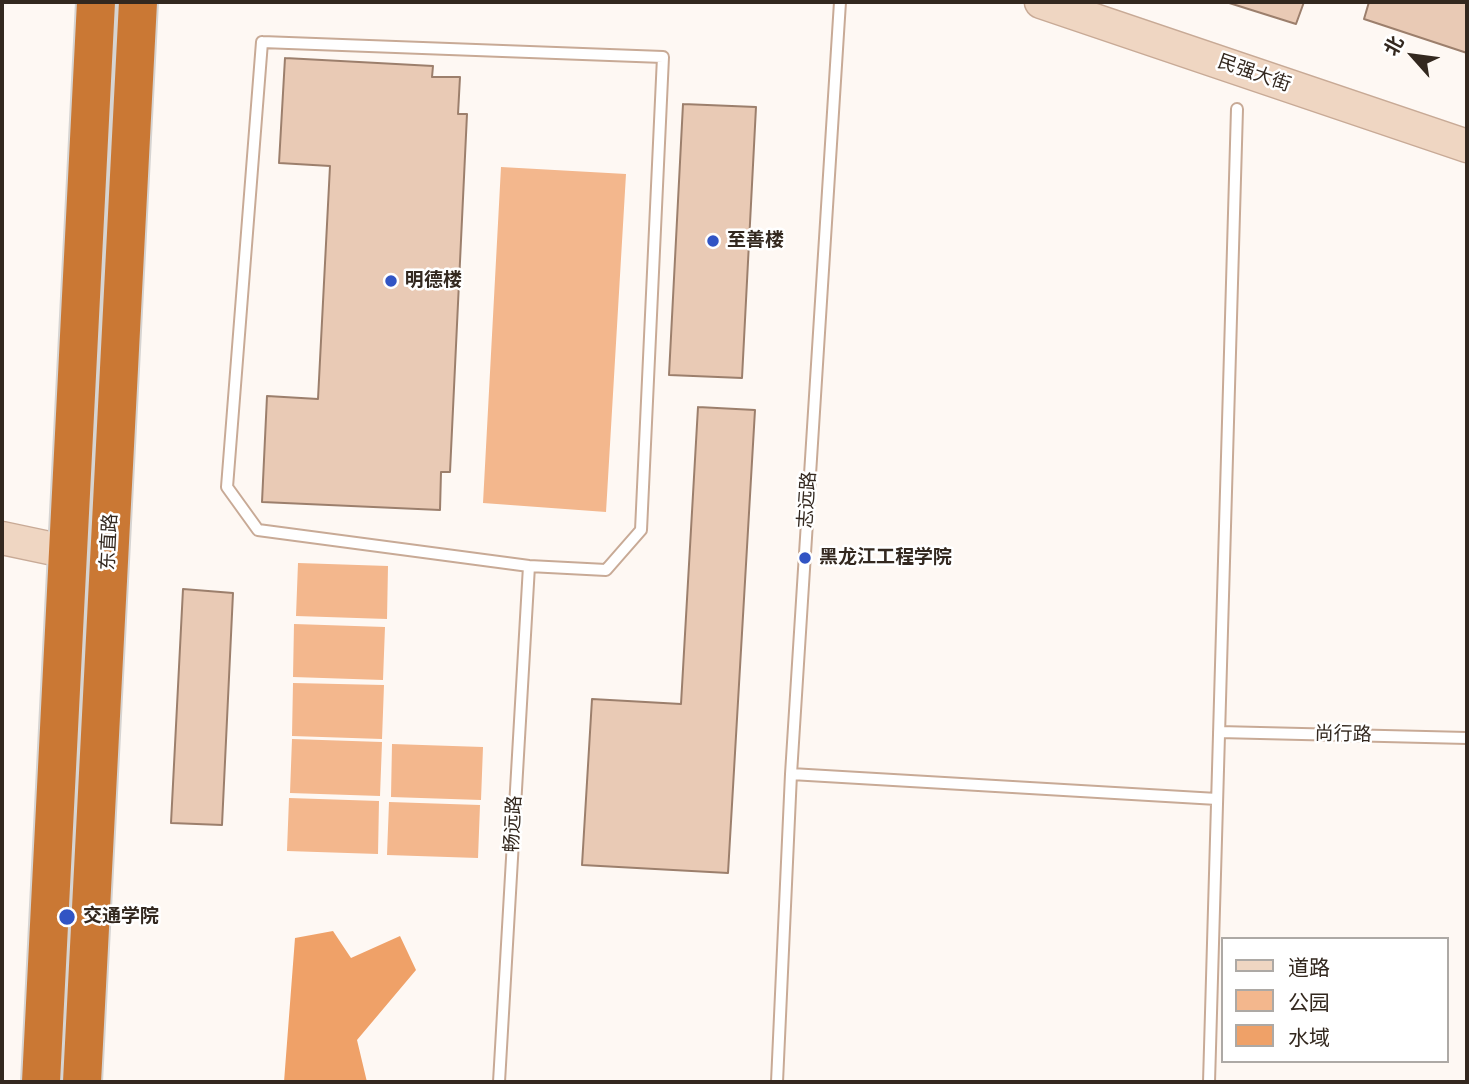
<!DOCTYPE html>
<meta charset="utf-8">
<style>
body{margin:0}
#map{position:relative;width:1469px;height:1084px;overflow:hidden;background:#fef8f3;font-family:Signika,"Noto Sans SC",sans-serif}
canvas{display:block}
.frame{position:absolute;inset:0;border:4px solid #33281f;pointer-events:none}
.legend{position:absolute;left:1221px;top:937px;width:228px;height:126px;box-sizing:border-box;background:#fff;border:2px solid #ada9a5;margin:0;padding:9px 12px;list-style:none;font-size:21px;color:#33281f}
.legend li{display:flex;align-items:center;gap:14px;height:35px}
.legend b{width:35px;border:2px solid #ada9a5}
.north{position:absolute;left:1378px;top:21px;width:70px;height:70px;-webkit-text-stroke:5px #fff;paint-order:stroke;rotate:298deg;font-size:19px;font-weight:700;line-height:28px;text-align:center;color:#33281f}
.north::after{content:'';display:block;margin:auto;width:24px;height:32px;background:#33281f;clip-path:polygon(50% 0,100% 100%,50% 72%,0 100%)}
</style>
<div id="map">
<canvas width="1469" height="1084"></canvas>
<div class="frame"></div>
<ul class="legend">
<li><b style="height:9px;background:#efd6c2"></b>道路</li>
<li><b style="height:19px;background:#f3b78d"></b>公园</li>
<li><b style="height:19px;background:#efa168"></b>水域</li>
</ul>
<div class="north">北</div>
</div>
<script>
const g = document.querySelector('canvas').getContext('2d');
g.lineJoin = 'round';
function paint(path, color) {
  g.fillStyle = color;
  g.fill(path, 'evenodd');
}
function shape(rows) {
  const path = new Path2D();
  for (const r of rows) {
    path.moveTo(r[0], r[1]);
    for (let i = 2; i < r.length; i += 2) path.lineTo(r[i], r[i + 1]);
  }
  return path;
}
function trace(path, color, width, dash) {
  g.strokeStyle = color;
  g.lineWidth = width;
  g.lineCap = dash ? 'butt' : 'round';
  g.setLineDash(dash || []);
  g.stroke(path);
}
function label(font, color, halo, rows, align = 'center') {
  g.font = font + ' Signika,"Noto Sans SC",sans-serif';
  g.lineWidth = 5;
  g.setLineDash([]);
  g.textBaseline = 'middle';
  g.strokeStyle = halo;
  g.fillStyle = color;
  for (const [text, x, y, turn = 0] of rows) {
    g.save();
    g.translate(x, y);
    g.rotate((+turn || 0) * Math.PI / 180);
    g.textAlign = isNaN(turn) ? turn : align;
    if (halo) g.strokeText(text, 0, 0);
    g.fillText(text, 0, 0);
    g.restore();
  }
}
const green = shape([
 [501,167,626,174,606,512,483,503],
 [298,563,388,566,387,619,296,616],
 [294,624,385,627,383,680,293,677],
 [293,683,384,685,382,739,292,736],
 [292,739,382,742,380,796,290,793],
 [392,744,483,747,481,800,391,797],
 [289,798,379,801,378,854,287,851],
 [389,802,480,805,478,858,387,855]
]);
const water = shape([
 [333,931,351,958,400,936,416,970,357,1040,367,1082,284,1082,295,938]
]);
const building = shape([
 [1226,2,1304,2,1296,24,1226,2],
 [1369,2,1467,2,1467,53,1364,19,1369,2],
 [285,58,433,66,432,77,460,77,458,114,467,114,450,472,441,472,440,510,262,502,267,396,318,399,330,166,279,163,285,58],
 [683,104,756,107,742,378,669,375,683,104],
 [698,407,755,410,728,873,582,865,592,699,681,704,698,407],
 [183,589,233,593,222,825,171,823,183,589]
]);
const lane = shape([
 [262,42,663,57,641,530,606,570,529,566,258,530,227,487,262,42],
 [1219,732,1467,738],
 [791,774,1217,799],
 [499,1082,529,566],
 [777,1082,791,774,840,2],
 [1209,1082,1237,109]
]);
const secondary = shape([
 [1041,2,1467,146],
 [2,538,68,552]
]);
const highway = shape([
 [41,1082,96,2],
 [82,1082,138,2]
]);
const markers = [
 [713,241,7,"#3154c4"],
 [391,281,7,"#3154c4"],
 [805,558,7,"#3154c4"],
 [67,917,9,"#3154c4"]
];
const streetNames = [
 ["民强大街",1254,74,19],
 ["志远路",808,500,-86],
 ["东直路",110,542,-87],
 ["尚行路",1343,735,1],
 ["畅远路",514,824,-87]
];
const poiNames = [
 ["至善楼",727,241],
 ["明德楼",405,281],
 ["黑龙江工程学院",819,558],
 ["交通学院",83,917]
];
paint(green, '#f3b78d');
paint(water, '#efa168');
paint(building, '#e9cab5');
trace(building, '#9c7f6c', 2);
trace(lane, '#c8aa96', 14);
trace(secondary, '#c8aa96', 35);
trace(highway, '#d6d4d2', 42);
trace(lane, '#fff', 10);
trace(secondary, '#efd6c2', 32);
trace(highway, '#ca7834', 38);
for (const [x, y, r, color] of markers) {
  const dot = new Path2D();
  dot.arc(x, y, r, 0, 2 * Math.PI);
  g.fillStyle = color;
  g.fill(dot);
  trace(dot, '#fff', 2.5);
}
label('19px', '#33281f', '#fff', streetNames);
label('bold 19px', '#33281f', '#fff', poiNames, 'left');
</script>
